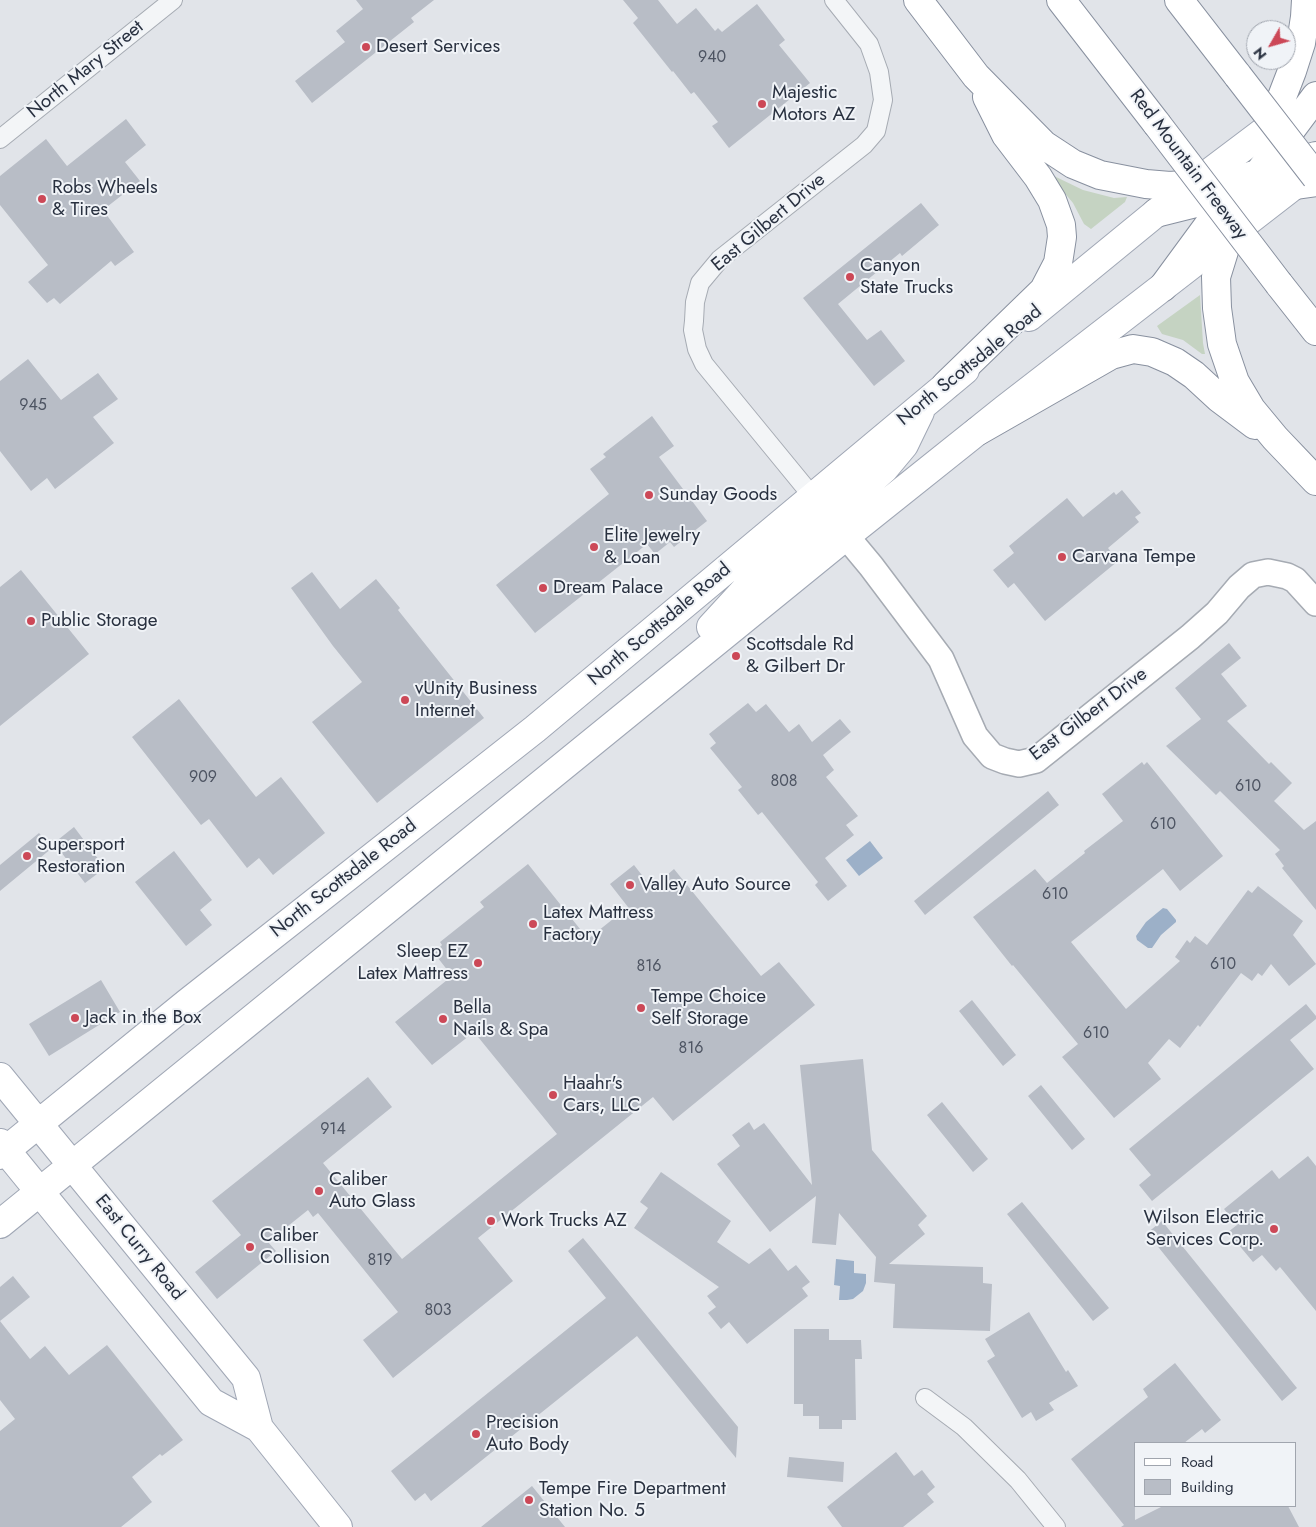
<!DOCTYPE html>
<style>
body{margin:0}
#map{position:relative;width:1316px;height:1527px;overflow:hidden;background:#e1e4e9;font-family:Jost,sans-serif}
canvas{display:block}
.legend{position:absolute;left:1134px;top:1442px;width:162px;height:65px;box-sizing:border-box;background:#f0f3f7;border:1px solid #a0a5ae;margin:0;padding:6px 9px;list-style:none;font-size:15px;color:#293140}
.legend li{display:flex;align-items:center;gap:10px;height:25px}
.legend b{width:25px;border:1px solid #a0a5ae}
.north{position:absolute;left:1246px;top:20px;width:50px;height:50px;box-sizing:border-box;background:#f0f3f7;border:1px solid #a0a5ae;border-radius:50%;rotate:232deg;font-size:14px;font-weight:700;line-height:20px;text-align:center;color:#293140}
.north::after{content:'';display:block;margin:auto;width:18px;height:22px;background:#cc4857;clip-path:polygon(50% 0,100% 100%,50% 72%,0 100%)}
</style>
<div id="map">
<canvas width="1316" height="1527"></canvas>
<ul class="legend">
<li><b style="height:6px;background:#fff"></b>Road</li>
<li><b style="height:14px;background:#b8bdc6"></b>Building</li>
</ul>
<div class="north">N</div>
</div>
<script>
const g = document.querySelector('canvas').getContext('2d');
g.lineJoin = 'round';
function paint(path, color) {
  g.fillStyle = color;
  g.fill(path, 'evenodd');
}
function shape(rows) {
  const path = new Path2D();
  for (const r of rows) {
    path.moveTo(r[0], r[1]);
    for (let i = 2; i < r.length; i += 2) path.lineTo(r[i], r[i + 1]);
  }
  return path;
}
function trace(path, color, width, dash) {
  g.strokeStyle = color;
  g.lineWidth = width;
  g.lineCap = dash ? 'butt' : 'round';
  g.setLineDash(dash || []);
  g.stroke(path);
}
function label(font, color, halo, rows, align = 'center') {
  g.font = font + ' Jost,sans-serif';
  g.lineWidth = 4;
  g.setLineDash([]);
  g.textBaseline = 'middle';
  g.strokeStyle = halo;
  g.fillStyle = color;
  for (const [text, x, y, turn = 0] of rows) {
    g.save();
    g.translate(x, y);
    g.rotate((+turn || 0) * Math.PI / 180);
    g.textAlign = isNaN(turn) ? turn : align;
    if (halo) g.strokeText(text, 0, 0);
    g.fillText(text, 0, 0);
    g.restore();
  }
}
const green = shape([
 [1054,176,1083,190,1114,198,1127,197,1125,202,1091,229,1084,224,1073,203,1053,179,1052,177],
 [1200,295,1203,343,1205,354,1202,354,1183,340,1162,334,1157,326]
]);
const water = shape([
 [870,841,883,858,859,876,846,860],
 [1163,908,1167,909,1176,920,1176,922,1161,935,1152,948,1148,948,1137,940,1136,936,1146,922],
 [836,1259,854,1261,854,1273,866,1274,866,1283,863,1291,853,1299,847,1300,839,1300,840,1286,834,1285]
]);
const building = shape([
 [356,0,434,0,411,18,414,22,312,103,295,81,345,42,336,31,363,9],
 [623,0,658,0,677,24,696,8,715,31,718,28,722,32,757,4,785,40,779,45,810,83,729,148,712,126,718,122,694,92,691,94,673,71,672,72,633,23,638,18],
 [126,119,146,145,125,162,140,181,103,210,134,252,115,266,111,261,60,304,54,298,47,303,28,282,48,265,0,205,0,176,46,139,67,166],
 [921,203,939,225,902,256,900,253,838,304,867,340,881,330,905,361,874,386,803,298],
 [28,359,61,400,98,373,118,399,93,417,114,443,55,489,47,478,31,491,0,451,0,381],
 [652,416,674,446,659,457,707,521,674,547,670,542,655,554,647,544,535,633,496,585,609,494,590,469,606,457,603,454],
 [1122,490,1141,513,1135,517,1139,522,1108,548,1118,561,1045,621,1014,583,1008,588,993,570,1014,553,1009,546,1067,498,1083,517,1114,492,1116,495],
 [21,570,89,654,0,726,0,587],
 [312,572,340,609,376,579,400,608,398,610,484,718,377,803,312,722,362,682,333,646,291,588],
 [1229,643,1241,658,1221,674,1247,706,1227,721,1269,764,1271,762,1292,783,1274,801,1304,830,1316,821,1316,910,1282,868,1284,866,1275,854,1280,850,1220,791,1216,795,1166,746,1201,719,1175,688],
 [179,699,256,797,281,777,325,833,273,875,259,858,247,868,209,819,201,825,132,737],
 [748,703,756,712,766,704,789,732,799,724,812,742,840,719,851,732,823,755,834,770,826,777,858,816,846,825,854,835,825,858,847,886,828,901,815,885,818,882,762,812,758,815,738,790,742,787,710,748,716,743,709,734],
 [1142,762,1144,765,1147,762,1223,856,1180,891,1163,869,1071,942,1126,1009,1180,961,1175,957,1187,940,1190,943,1195,936,1207,945,1248,890,1252,893,1258,886,1303,921,1293,935,1316,964,1289,986,1271,964,1262,976,1258,973,1252,981,1241,973,1200,1027,1198,1025,1180,1048,1169,1039,1148,1063,1161,1079,1114,1118,1062,1057,1078,1044,1013,965,1012,966,973,917,1035,869,1047,883,1085,853,1084,851,1123,821,1102,794],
 [1048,791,1059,805,925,915,914,901],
 [74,827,105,868,85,883,54,843],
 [39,833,52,848,0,891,0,865],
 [174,851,212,900,200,910,212,925,186,946,135,882],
 [528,864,588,939,628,907,610,884,634,865,652,888,674,869,761,976,779,962,815,1005,673,1121,653,1097,478,1238,513,1281,393,1378,363,1340,398,1312,318,1213,313,1217,308,1210,268,1242,276,1251,217,1299,195,1272,241,1235,212,1201,368,1077,392,1107,323,1163,402,1259,557,1134,474,1032,432,1065,395,1022,452,976,434,953,442,945,440,942,484,907,480,902],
 [101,980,120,1012,49,1056,29,1024],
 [972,1000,1016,1055,1003,1066,959,1011],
 [1306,1004,1316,1016,1316,1019,1290,1040,1314,1069,1152,1201,1139,1185,1151,1175,1129,1149],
 [863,1059,872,1150,927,1216,918,1225,925,1234,889,1264,983,1267,983,1283,992,1284,990,1331,893,1328,895,1284,874,1282,876,1257,839,1213,836,1245,812,1243,816,1196,770,1232,717,1164,740,1146,732,1135,749,1122,754,1130,764,1123,812,1185,800,1065],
 [1041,1085,1085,1139,1072,1150,1028,1096],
 [942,1102,988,1159,973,1172,927,1115],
 [1308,1156,1316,1166,1316,1311,1280,1267,1276,1271,1262,1255,1253,1262,1228,1232,1237,1225,1224,1209,1272,1170,1279,1179],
 [661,1172,731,1221,717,1242,749,1264,770,1248,788,1271,796,1265,810,1282,802,1288,808,1296,747,1344,729,1322,721,1329,708,1313,716,1307,707,1296,719,1287,634,1228,648,1208,640,1202],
 [1022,1202,1109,1308,1093,1321,1007,1214],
 [1162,1221,1297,1388,1282,1401,1147,1233],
 [583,1238,738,1427,736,1458,637,1336,431,1501,425,1493,415,1501,391,1471,606,1298,568,1251],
 [13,1276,30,1297,0,1321,0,1287],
 [1029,1312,1066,1372,1068,1370,1078,1386,1049,1403,1054,1410,1036,1421,1031,1412,1022,1418,987,1361,995,1356,985,1339],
 [0,1321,30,1359,45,1346,69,1375,107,1345,183,1440,162,1456,160,1454,132,1477,152,1502,121,1527,0,1527,0,1431,15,1419,0,1400],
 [794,1329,829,1329,829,1340,861,1340,862,1359,855,1359,856,1420,842,1420,842,1429,819,1429,819,1416,803,1416,803,1404,794,1404],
 [1175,1363,1221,1420,1205,1433,1202,1429,1184,1443,1135,1443,1135,1520,1163,1506,1288,1506,1299,1527,1121,1527,1124,1525,1071,1459,1148,1397,1143,1389],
 [896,1452,914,1476,922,1470,935,1487,927,1494,934,1502,903,1527,842,1527,827,1507],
 [789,1457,844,1462,843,1482,787,1477],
 [532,1486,565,1527,481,1527]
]);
const street = shape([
 [0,139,173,0],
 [813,497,704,364,697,349,693,330,694,321,695,302,700,283,720,259,864,145,876,131,883,100,879,72,869,44,834,0],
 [925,1398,964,1427,1018,1480,1056,1527]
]);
const secondary = shape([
 [846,536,871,566,941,659,975,736,992,756,1005,761,1019,764,1036,760,1190,637,1217,613,1239,587,1253,575,1268,572,1287,576,1295,580,1316,603]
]);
const primary = shape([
 [1029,317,1156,213,1278,121],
 [846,536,839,528,837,520,839,513,848,501,884,469,904,445,920,412],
 [711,627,756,578,815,528,820,519,821,510,817,501,813,497],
 [0,1077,246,1378,259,1428],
 [0,1143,211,1402,259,1428,338,1527],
 [0,1155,187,1003,535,729,965,370],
 [0,1224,846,536,1005,409,1301,180]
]);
const highway = shape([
 [918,0,976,76,1044,145,1073,164,1100,175,1146,184,1170,186,1195,184,1241,179,1316,156],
 [1061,0,1157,124],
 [1179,0,1238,76],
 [1316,96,1258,174,1229,235,1216,277,1217,308,1222,344,1235,382,1251,409,1275,438,1316,481],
 [1262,141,1270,128,1292,71,1301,43,1305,17,1306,0],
 [1156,213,1232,194,1316,182],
 [1279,284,1316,331],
 [1163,287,1235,189],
 [946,385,1044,290,1058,263,1062,237,1061,225,1052,200,1038,177,1006,135,987,97],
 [978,431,1111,355,1133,349,1152,352,1175,362,1194,375,1219,398,1255,425]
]);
const highwayBridge = shape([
 [1238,76,1316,177],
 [1157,124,1279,284]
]);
const markers = [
 [366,47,5,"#cc4857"],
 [762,104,5,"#cc4857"],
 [42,199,5,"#cc4857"],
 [850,277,5,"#cc4857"],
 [649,495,5,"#cc4857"],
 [594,547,5,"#cc4857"],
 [1062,557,5,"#cc4857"],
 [543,588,5,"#cc4857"],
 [31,621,5,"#cc4857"],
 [736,656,5,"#cc4857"],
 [405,700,5,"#cc4857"],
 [27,856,5,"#cc4857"],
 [630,885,5,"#cc4857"],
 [533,924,5,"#cc4857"],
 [478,963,5,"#cc4857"],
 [641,1008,5,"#cc4857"],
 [75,1018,5,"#cc4857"],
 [443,1019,5,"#cc4857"],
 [553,1095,5,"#cc4857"],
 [319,1191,5,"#cc4857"],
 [491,1221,5,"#cc4857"],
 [1274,1229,5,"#cc4857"],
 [250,1247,5,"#cc4857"],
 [476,1434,5,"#cc4857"],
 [529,1500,5,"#cc4857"]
];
const numberNames = [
 ["940",712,58],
 ["945",33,406],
 ["909",203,778],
 ["808",784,782],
 ["610",1248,787],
 ["610",1163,825],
 ["610",1055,895],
 ["610",1223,965],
 ["816",649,967],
 ["610",1096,1034],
 ["816",691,1049],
 ["914",333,1130],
 ["819",380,1261],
 ["803",438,1311]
];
const poiNames = [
 ["Desert Services",376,47],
 ["Majestic",772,93],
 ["Motors AZ",772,115],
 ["Robs Wheels",52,188],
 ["& Tires",52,210],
 ["Canyon",860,266],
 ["State Trucks",860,288],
 ["Sunday Goods",659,495],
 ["Elite Jewelry",604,536],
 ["& Loan",604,558],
 ["Carvana Tempe",1072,557],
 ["Dream Palace",553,588],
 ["Public Storage",41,621],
 ["Scottsdale Rd",746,645],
 ["& Gilbert Dr",746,667],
 ["vUnity Business",415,689],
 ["Internet",415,711],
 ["Supersport",37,845],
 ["Restoration",37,867],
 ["Valley Auto Source",640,885],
 ["Latex Mattress",543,913],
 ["Factory",543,935],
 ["Sleep EZ",468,952,"right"],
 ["Latex Mattress",468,974,"right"],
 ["Tempe Choice",651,997],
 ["Self Storage",651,1019],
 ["Bella",453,1008],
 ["Nails & Spa",453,1030],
 ["Jack in the Box",85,1018],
 ["Haahr's",563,1084],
 ["Cars, LLC",563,1106],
 ["Caliber",329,1180],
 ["Auto Glass",329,1202],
 ["Wilson Electric",1264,1218,"right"],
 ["Services Corp.",1264,1240,"right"],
 ["Work Trucks AZ",501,1221],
 ["Caliber",260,1236],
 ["Collision",260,1258],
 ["Precision",486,1423],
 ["Auto Body",486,1445],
 ["Tempe Fire Department",539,1489],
 ["Station No. 5",539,1511]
];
const streetNames = [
 ["North Mary Street",86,70,-39],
 ["Red Mountain Freeway",1188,165,53],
 ["East Gilbert Drive",769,223,-40],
 ["North Scottsdale Road",970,366,-39],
 ["North Scottsdale Road",660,625,-40],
 ["East Gilbert Drive",1089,715,-37],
 ["North Scottsdale Road",344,879,-38],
 ["East Curry Road",139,1248,51]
];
paint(green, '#c5d3c2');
paint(water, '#9cb0c8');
paint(building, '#b8bdc6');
trace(street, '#a6abb3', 20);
trace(secondary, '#a6abb3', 28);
trace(primary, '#a0a7b5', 30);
trace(highway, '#88909f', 30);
trace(street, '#f3f5f7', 18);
trace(secondary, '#fff', 25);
trace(primary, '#fff', 28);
trace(highway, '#fff', 28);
trace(highwayBridge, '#88909f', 30, []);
trace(highwayBridge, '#fff', 28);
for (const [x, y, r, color] of markers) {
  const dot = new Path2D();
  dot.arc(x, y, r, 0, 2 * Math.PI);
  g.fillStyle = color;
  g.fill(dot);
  trace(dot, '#f0f3f7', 2);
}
label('16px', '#4d5462', null, numberNames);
label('19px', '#293140', '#f0f3f7', poiNames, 'left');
label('19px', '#293140', '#f0f3f7', streetNames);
</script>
